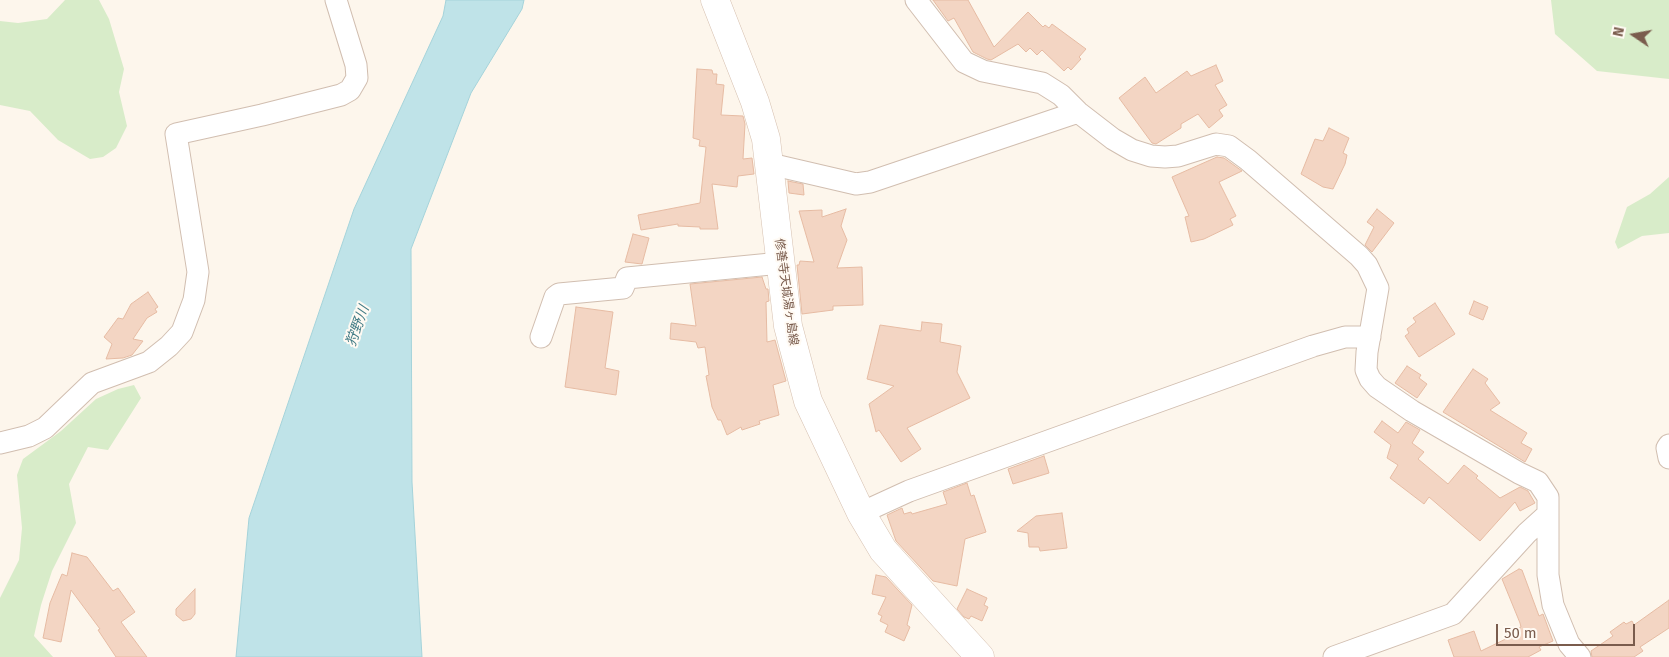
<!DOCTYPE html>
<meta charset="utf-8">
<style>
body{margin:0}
#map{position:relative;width:1669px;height:657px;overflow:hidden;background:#fdf6ec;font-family:"Fira Sans",sans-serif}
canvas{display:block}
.north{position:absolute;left:1609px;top:10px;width:50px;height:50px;-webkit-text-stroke:4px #fffaf3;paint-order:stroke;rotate:282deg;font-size:14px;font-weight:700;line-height:20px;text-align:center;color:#7a5c4d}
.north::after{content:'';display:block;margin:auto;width:18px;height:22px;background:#7a5c4d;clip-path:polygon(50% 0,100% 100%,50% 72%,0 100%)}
.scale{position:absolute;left:1496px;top:624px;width:139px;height:22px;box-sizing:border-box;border:2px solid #7a5c4d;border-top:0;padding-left:6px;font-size:15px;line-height:18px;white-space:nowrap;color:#7a5c4d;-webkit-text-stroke:4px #fffaf3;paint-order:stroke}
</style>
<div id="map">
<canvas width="1669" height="657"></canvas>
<div class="north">N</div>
<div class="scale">50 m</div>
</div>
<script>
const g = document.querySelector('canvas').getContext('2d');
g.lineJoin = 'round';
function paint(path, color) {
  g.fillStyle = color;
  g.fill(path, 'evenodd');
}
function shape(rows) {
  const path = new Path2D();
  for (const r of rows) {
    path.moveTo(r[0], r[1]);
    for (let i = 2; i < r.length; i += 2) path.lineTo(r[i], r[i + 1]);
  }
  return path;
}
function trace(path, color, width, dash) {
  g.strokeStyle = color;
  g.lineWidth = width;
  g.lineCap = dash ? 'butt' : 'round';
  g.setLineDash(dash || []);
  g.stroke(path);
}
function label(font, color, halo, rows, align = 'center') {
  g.font = font + ' "Fira Sans","Noto Sans JP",sans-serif';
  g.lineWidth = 4;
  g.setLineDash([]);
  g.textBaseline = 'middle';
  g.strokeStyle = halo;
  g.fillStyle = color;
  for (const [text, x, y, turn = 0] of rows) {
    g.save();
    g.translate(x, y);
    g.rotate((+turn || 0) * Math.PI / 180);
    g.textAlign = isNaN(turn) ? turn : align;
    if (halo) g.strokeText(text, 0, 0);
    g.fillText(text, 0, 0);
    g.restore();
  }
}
const green = shape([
 [65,0,99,0,109,19,124,69,119,92,127,126,116,148,103,157,90,159,58,140,30,111,0,105,0,21,18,23,47,19],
 [1551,0,1669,0,1669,79,1597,71,1555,34],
 [1669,177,1669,233,1642,236,1618,249,1615,242,1627,207,1650,194],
 [134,385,141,398,108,450,88,447,69,484,76,523,52,571,41,605,34,636,53,657,0,657,0,598,19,560,22,528,17,475,23,459,61,431,96,399,118,389]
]);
const water = shape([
 [446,0,524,0,522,9,471,93,411,249,412,482,422,657,236,657,249,518,354,209,443,16,446,0]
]);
const building = shape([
 [933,0,968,0,994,47,1028,12,1043,27,1045,25,1049,28,1052,24,1086,49,1079,57,1081,59,1071,70,1068,67,1064,71,1042,50,1037,55,1030,48,1026,52,1018,44,991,60,987,59,973,52,954,18,948,21,933,0],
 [1216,65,1223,81,1215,85,1227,105,1219,110,1223,116,1209,128,1198,114,1181,124,1181,128,1156,144,1152,143,1119,98,1145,77,1156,93,1187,71,1191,76,1216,65],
 [697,69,712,70,713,74,717,74,716,84,724,85,721,115,743,116,745,124,743,159,752,158,754,174,738,176,737,187,712,184,718,229,700,229,700,227,678,226,678,224,641,230,638,215,700,203,706,147,699,146,700,140,693,138,697,69],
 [1329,128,1349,138,1343,153,1347,155,1345,164,1333,189,1323,187,1301,174,1315,139,1323,141,1329,128],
 [1217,157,1224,158,1242,171,1219,182,1236,216,1230,219,1233,225,1204,239,1191,242,1185,217,1189,216,1172,177,1217,157],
 [788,181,803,184,804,195,789,193,788,181],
 [846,209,841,226,847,240,837,268,862,267,863,305,833,306,833,310,802,314,797,265,799,265,800,261,814,262,799,211,822,210,822,217,846,209],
 [1377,209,1394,223,1372,252,1365,245,1374,227,1367,222,1377,209],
 [633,234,649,238,642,264,625,262,633,234],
 [762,277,766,289,768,289,769,301,766,302,767,342,775,340,786,381,773,385,779,415,759,421,760,424,742,430,741,427,727,435,721,420,718,420,712,407,706,376,709,375,705,347,698,348,696,342,670,339,671,323,696,326,690,284,762,277],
 [148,292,158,307,155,309,157,312,147,318,133,339,143,341,132,355,123,358,106,359,112,344,104,337,118,318,123,319,131,304,148,292],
 [1474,301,1488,307,1483,320,1469,314,1474,301],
 [1435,303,1455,334,1419,357,1405,336,1409,333,1407,329,1416,322,1413,318,1435,303],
 [576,307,613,312,605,368,619,371,616,395,565,387,576,307],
 [922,322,942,324,940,342,961,346,957,372,970,398,907,428,921,449,901,462,879,430,876,432,869,404,894,386,867,379,880,325,921,331,922,322],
 [1407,366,1421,375,1419,378,1427,384,1417,398,1395,383,1407,366],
 [1473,369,1488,379,1485,383,1500,403,1490,410,1527,433,1521,443,1532,449,1525,462,1443,412,1473,369],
 [1382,421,1398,433,1406,422,1420,430,1412,443,1424,452,1418,459,1448,484,1464,465,1478,476,1476,478,1500,498,1520,487,1528,491,1535,503,1520,511,1515,502,1480,541,1429,497,1424,504,1390,478,1398,465,1387,458,1391,445,1374,432,1382,421],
 [1044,456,1049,473,1013,484,1008,469,1044,456],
 [967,483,971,496,974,495,986,532,965,539,957,586,933,581,896,541,887,515,902,508,904,514,911,512,912,514,947,504,943,492,967,483],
 [1062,513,1067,548,1040,551,1039,547,1029,547,1028,533,1017,531,1036,516,1062,513],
 [72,553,87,557,113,591,118,588,135,612,121,622,147,657,116,657,98,630,100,629,71,590,61,642,43,638,50,603,62,574,67,576,72,553],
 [1519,569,1522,570,1539,616,1543,614,1553,641,1539,647,1541,650,1528,657,1454,657,1448,640,1474,631,1481,651,1516,634,1515,630,1521,627,1520,623,1502,579,1519,569],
 [876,575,886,577,912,605,907,625,910,627,904,641,885,632,888,625,880,621,882,616,878,614,886,597,872,594,876,575],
 [195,589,195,614,191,619,183,621,176,615,176,609,195,589],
 [967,589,987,598,984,605,988,607,982,621,971,616,969,619,964,617,957,609,967,589],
 [1669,600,1669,628,1640,647,1643,651,1634,657,1592,657,1591,651,1613,636,1610,632,1624,622,1626,624,1632,621,1634,625,1669,600]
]);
const street = shape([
 [916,0,964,62,983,71,1042,83,1061,95,1078,112,1113,139,1132,150,1151,156,1165,157,1178,156,1216,144,1229,146,1248,160,1359,256,1367,265,1378,288,1367,352,1366,370,1370,379,1377,387,1412,411,1519,473,1538,482,1548,497,1548,575,1553,605,1569,644,1580,657],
 [770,164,856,184,870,182,1078,112],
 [541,337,555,297,559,294,623,288,627,278,781,263],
 [0,443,29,436,45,428,92,383,149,362,169,346,182,332,194,300,198,272,176,134,262,115,341,95,350,90,357,78,356,65,336,0],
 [1669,445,1667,448,1669,458],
 [861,513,909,491,1313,346,1345,337,1370,337],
 [1334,657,1453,614,1527,533,1548,514]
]);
const secondary = shape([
 [715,0,755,102,766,139,788,326,808,401,861,513,883,550,980,657]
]);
const streetNames = [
 ["修善寺天城湯ヶ島線",786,292,82]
];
const waterNames = [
 ["狩野川",358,326,-70]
];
paint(green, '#d8ecc9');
paint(water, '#bfe3e8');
trace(water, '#a5d3da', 1);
paint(building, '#f3d5c3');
trace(building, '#e6bba3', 1);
trace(street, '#d1beb0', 23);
trace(secondary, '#d6c0b0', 29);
trace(street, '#fff', 21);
trace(secondary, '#fff', 28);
label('12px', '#7a5c4d', '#fffaf3', streetNames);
label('italic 14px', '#437c86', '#fffaf3', waterNames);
</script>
